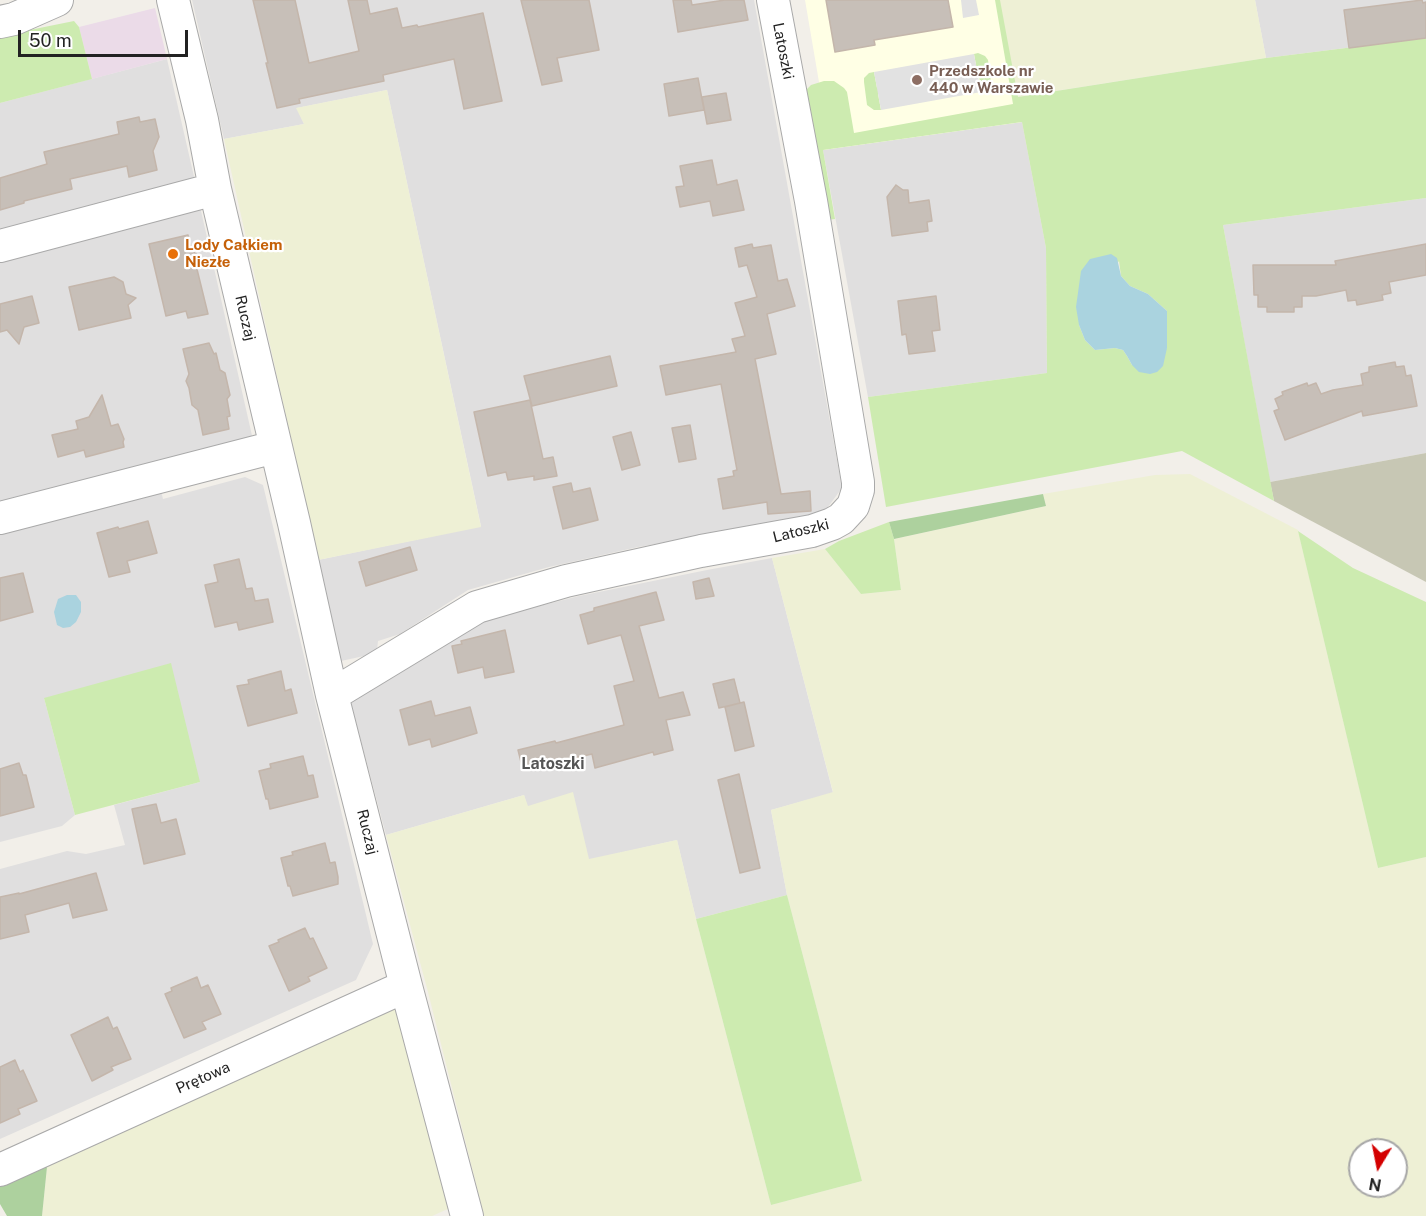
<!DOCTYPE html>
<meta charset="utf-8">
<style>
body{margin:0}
#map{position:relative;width:1426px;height:1216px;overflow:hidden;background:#f2efe9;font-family:"Public Sans",sans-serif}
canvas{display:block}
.north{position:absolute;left:1348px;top:1138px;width:60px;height:60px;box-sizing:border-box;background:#fff;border:2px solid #a7a7a7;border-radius:50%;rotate:190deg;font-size:16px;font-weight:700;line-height:24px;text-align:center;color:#222}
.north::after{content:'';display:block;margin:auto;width:21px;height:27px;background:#d40000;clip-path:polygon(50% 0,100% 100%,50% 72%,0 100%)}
.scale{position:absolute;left:18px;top:30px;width:170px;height:27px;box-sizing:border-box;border:3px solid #222;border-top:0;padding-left:8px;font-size:18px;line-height:21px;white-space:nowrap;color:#222;-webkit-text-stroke:4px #fff;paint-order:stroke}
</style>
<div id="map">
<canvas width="1426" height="1216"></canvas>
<div class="north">N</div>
<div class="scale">50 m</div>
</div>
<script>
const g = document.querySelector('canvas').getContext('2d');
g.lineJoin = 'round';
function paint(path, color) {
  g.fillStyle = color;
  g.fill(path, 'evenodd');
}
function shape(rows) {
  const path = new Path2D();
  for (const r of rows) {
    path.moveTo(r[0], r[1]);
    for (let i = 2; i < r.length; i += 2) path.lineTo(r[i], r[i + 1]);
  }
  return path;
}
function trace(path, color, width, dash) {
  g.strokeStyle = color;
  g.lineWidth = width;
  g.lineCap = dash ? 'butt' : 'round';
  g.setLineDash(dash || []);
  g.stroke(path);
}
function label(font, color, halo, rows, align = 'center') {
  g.font = font + ' "Public Sans",sans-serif';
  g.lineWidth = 4.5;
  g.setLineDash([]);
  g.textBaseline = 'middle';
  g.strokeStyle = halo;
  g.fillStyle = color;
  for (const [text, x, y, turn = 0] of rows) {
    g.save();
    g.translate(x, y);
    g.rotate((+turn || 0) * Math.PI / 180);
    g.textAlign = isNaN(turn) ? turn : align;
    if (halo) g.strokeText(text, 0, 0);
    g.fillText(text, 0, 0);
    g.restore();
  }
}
const residential = shape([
 [192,0,754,0,842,488,822,515,638,547,549,567,468,590,400,634,378,641,377,650,364,656,341,661,318,560,481,526,387,90,297,108,304,124,224,139],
 [1255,0,1426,0,1426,38,1266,58],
 [167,59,195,181,0,233,0,103],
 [1022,122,1046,248,1047,373,868,397,823,150],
 [1426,198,1426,453,1270,482,1223,225],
 [199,202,253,440,0,506,0,255],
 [245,477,263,485,373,944,356,980,0,1139,0,869,67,851,86,854,125,845,114,805,200,782,44,698,75,815,62,826,0,842,0,534,161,491,163,499],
 [772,558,833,793,771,810,787,895,696,919,677,840,589,860,527,806,524,795,386,835,350,700,480,621,579,596,707,570]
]);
const industrial = shape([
 [155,8,167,59,92,79,79,27]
]);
const education = shape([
 [805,0,999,0,1022,122,823,150,820,88]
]);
const construction = shape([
 [1426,453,1426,582,1274,501,1270,482]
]);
const farmland = shape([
 [999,0,1255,0,1266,58,1017,97],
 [387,90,481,527,318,560,224,139,304,124,296,108],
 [1190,474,1298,530,1378,868,1426,857,1426,1216,484,1216,428,992,386,835,524,795,528,806,573,792,589,859,677,840,696,919,771,1205,862,1181,787,895,771,810,833,792,772,558,825,549,861,594,901,590,894,539,1046,506,1043,494,1155,475],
 [1360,1150,1396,1150,1396,1186,1360,1186],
 [395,1007,450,1208,432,1216,42,1216,47,1167]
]);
const grass = shape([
 [995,0,1000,0,1018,97,1266,58,1426,38,1426,198,1223,225,1274,501,1182,451,886,507,868,397,1047,373,1046,248,1022,122,823,150,835,219,827,220,806,90,811,85,824,81,834,81,844,88,847,92,854,133,1013,104],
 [1119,261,1121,276,1130,286,1148,294,1167,311,1167,348,1132,365,1127,356,1123,350,1115,348,1095,350,1085,340,1079,325],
 [74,21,79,27,92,79,0,103,0,36],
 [978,53,985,56,988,60,991,82,989,88,986,91,981,92,979,76,878,94,881,110,874,110,867,105,864,82,864,78,869,73,874,72,877,88,977,70,974,54],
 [889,522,894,539,901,590,861,594,825,549,839,541],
 [1298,531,1353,568,1426,602,1426,857,1378,868],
 [171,663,200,782,75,815,44,698],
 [787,895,862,1181,771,1205,696,919]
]);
const forest = shape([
 [1043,494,1046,506,894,539,889,522],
 [47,1167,42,1216,7,1216,0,1204,0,1186]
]);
const parking = shape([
 [961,0,976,0,979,15,963,18],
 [974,54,981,92,881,110,874,72]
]);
const water = shape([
 [1111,254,1117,258,1121,276,1130,286,1148,294,1167,311,1167,348,1163,366,1157,372,1150,374,1139,372,1132,365,1127,356,1123,350,1115,348,1095,350,1085,340,1079,325,1076,307,1081,271,1090,259],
 [67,595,76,595,81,602,81,612,76,622,70,627,63,628,57,625,54,612,58,599]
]);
const building = shape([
 [253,0,295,0,309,63,359,51,348,0,367,0,370,14,397,8,402,28,417,25,418,27,483,13,502,101,464,109,454,59,383,75,384,81,299,99,300,103,277,108,266,63,268,63,253,0],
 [521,0,589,0,599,50,557,58,562,81,542,85,521,0],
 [673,0,691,0,692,5,725,0,744,0,748,20,678,32,673,0],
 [826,0,948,0,953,27,874,40,875,45,835,52,826,0],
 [1422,0,1423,3,1426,2,1426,38,1349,48,1344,10,1422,0],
 [698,78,704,110,669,116,664,84,698,78],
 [726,93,731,120,707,124,702,97,726,93],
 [139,117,140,122,155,119,159,137,153,151,157,170,129,177,127,166,70,179,72,189,24,201,24,203,0,210,0,178,47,164,44,152,119,134,117,122,139,117],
 [712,160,717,185,737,180,744,210,713,216,710,201,680,207,676,187,684,186,680,166,712,160],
 [896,185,903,190,908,190,909,203,929,200,932,221,927,222,928,231,892,236,887,197,896,185],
 [188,235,191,250,196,254,194,257,208,314,188,318,186,311,166,316,149,244,188,235],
 [752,244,753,248,771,245,778,281,787,279,795,306,767,314,776,354,755,359,781,494,810,491,811,511,768,514,767,502,723,509,718,479,734,476,733,471,737,470,721,384,666,395,660,366,736,352,732,339,745,336,735,303,757,297,747,265,739,267,735,248,752,244],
 [1426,244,1426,275,1389,282,1391,293,1382,295,1383,300,1357,305,1356,300,1348,301,1346,290,1316,296,1302,296,1302,307,1294,307,1294,312,1267,312,1267,307,1258,307,1258,295,1254,295,1253,265,1336,265,1335,261,1426,244],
 [114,277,123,282,126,294,136,298,128,305,131,318,79,330,69,287,114,277],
 [32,296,39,323,24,327,19,344,7,330,0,332,0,304,32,296],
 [936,296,940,330,932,331,935,351,909,354,906,334,902,335,898,301,936,296],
 [209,343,214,354,216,353,220,370,225,373,230,395,227,399,230,416,227,417,229,429,203,435,198,410,192,405,189,388,186,381,189,374,183,349,209,343],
 [610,356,617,386,532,406,524,376,610,356],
 [1395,362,1396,367,1404,366,1406,376,1411,375,1417,406,1363,416,1362,411,1285,440,1274,411,1279,409,1275,399,1283,395,1282,392,1307,383,1308,386,1316,383,1321,394,1333,390,1363,385,1361,374,1369,372,1369,367,1395,362],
 [102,395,111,426,118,424,124,439,123,442,124,447,86,457,84,450,58,457,52,435,78,429,76,421,89,417,102,395],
 [530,400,543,459,553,457,557,476,534,480,534,476,508,480,506,472,488,476,474,412,530,400],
 [690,425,696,459,679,462,672,428,690,425],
 [631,432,640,465,622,470,613,437,631,432],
 [571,483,573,492,590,488,598,520,563,529,553,487,571,483],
 [148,521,157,553,127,561,130,572,109,577,97,533,118,527,119,529,148,521],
 [410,547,417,570,366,586,359,562,410,547],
 [239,559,246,589,252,588,255,601,268,599,273,622,239,630,237,622,215,627,205,585,218,582,214,565,239,559],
 [23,573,33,612,0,621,0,578,23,573],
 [709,578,714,596,696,599,693,582,709,578],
 [656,592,664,620,639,626,659,698,683,692,690,715,666,720,673,750,654,755,653,752,595,768,592,754,523,770,518,750,555,741,556,743,624,725,614,686,634,681,621,635,588,644,580,615,594,611,594,608,656,592],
 [505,630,514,672,485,678,483,667,458,673,452,646,462,644,461,641,505,630],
 [281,671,285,691,291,689,297,713,248,726,237,686,249,684,248,680,281,671],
 [734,679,740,703,719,708,713,684,734,679],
 [431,701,435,716,470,707,477,733,432,747,430,739,409,745,400,710,431,701],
 [744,702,754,746,735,751,725,707,744,702],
 [303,756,308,776,313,775,318,797,270,809,268,799,266,799,259,771,271,768,270,764,303,756],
 [19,763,23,775,26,775,34,807,0,816,0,769,19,763],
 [739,774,760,868,740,873,718,780,739,774],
 [156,804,161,823,176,819,185,854,144,864,132,809,156,804],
 [325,843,330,863,335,862,338,877,338,884,293,896,290,886,288,886,281,858,293,855,292,852,325,843],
 [96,873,107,910,73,918,69,903,25,915,29,932,0,939,0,897,19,893,19,894,96,873],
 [305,928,310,939,313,938,327,968,308,977,310,981,289,991,269,946,279,942,278,940,305,928],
 [197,977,201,988,208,985,221,1014,202,1022,206,1029,184,1038,165,994,172,991,171,988,197,977],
 [108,1017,113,1029,117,1027,131,1059,111,1067,113,1070,92,1081,71,1035,108,1017],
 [15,1060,20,1072,23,1070,37,1101,18,1109,20,1114,0,1123,0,1067,15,1060]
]);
const minor = shape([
 [173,0,202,120,215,189,294,523,332,695,406,986,467,1216],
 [0,22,14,19,57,0],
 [0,246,215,189],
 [0,518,275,447],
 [332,695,477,607,566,581,701,551,812,531,832,524,841,519,853,506,858,490,858,482,811,201,773,0],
 [0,1170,406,986]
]);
const markers = [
 [917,80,6,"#8d6e63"],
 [173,254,6,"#e8710a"]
];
const streetNames = [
 ["Latoszki",783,51,79],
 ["Ruczaj",245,318,77],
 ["Latoszki",801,531,-14],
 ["Ruczaj",367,832,76],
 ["Prętowa",203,1078,-24]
];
const educationNames = [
 ["Przedszkole nr",929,71],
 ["440 w Warszawie",929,88]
];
const foodNames = [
 ["Lody Całkiem",185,245],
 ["Niezłe",185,262]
];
const neighbourhoodNames = [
 ["Latoszki",553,764]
];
paint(residential, '#e0dfdf');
paint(industrial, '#ebdbe8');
paint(education, '#ffffe5');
paint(construction, '#c7c7b4');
paint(farmland, '#eef0d5');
paint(grass, '#cdebb0');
paint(forest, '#add19e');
paint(parking, '#e2e2e2');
paint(water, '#aad3df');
paint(building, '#c7bfb8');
trace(building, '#c4b6ab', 1.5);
trace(minor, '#a9a9a9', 34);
trace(minor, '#fff', 32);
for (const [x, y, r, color] of markers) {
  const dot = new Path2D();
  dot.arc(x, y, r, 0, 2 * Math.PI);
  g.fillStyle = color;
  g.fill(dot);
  trace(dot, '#fff', 2);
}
label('15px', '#222', '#fff', streetNames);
label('bold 15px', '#785e54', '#fff', educationNames, 'left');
label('bold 15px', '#c56008', '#fff', foodNames, 'left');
label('bold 16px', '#555', '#fff', neighbourhoodNames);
</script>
